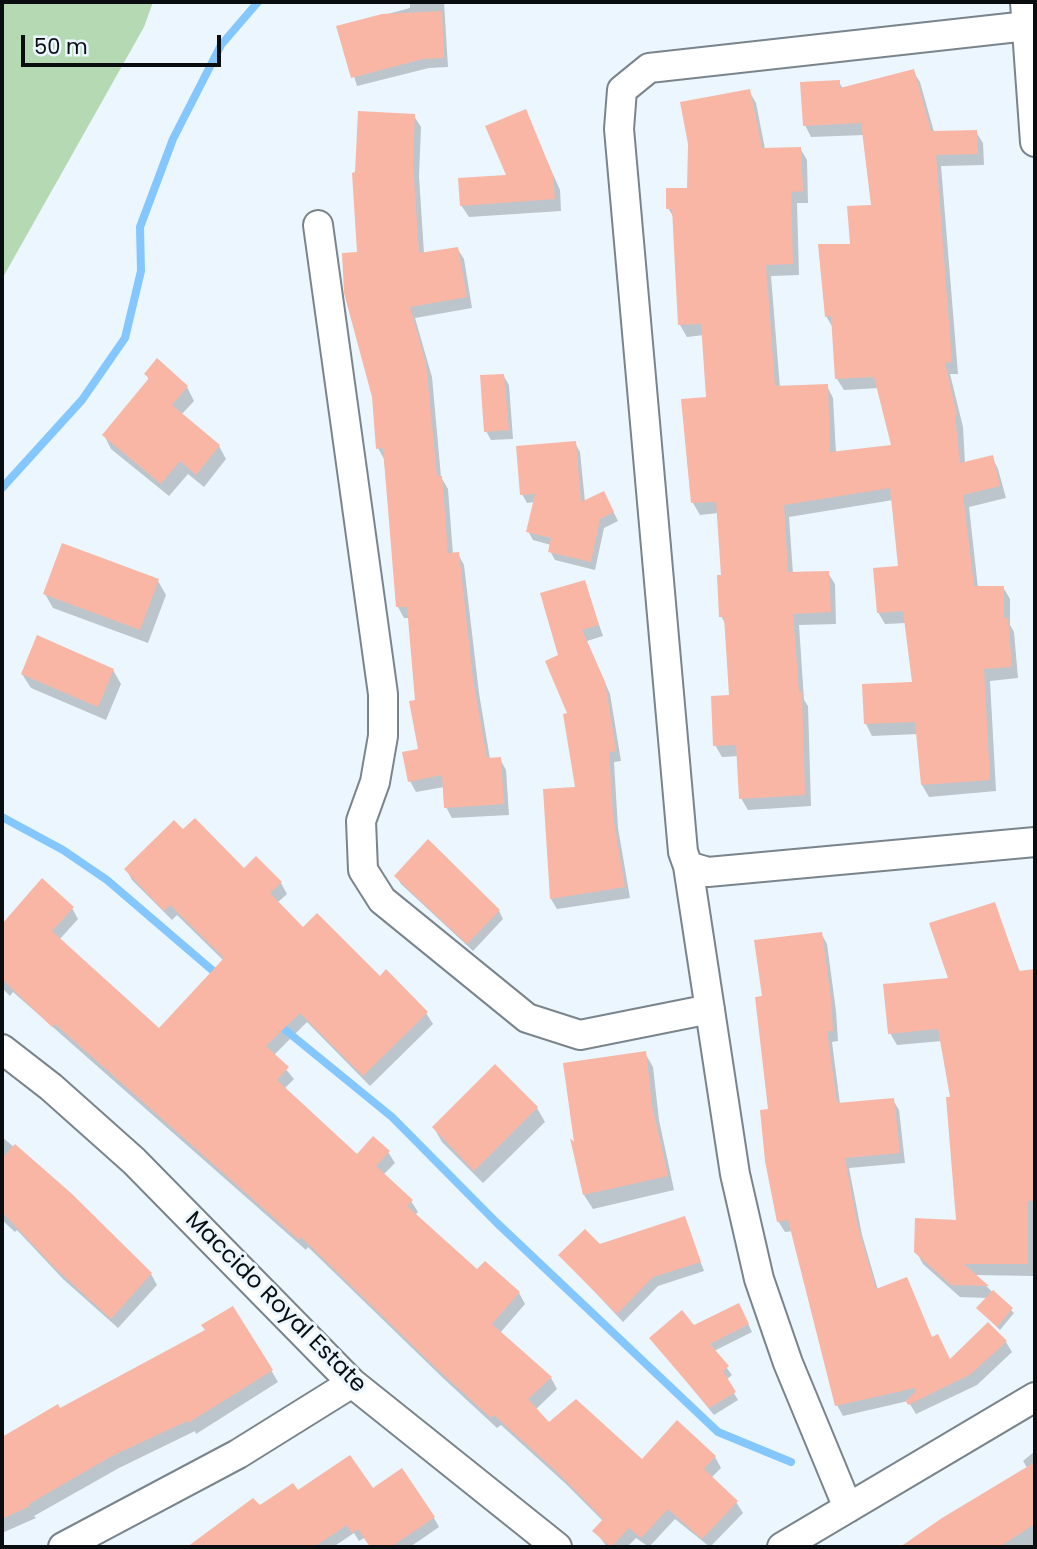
<!DOCTYPE html>
<style>
body{margin:0}
#map{position:relative;width:1037px;height:1549px;overflow:hidden;background:#ebf6ff;font-family:Poppins,sans-serif}
canvas{display:block}
.frame{position:absolute;inset:0;border:4px solid #090d10;pointer-events:none}
.scale{position:absolute;left:21px;top:35px;width:200px;height:32px;box-sizing:border-box;border:4px solid #090d10;border-top:0;padding-left:9px;font-size:21px;line-height:24px;white-space:nowrap;color:#090d10;-webkit-text-stroke:5px #ebf6ff;paint-order:stroke}
</style>
<div id="map">
<canvas width="1037" height="1549"></canvas>
<div class="frame"></div>
<div class="scale">50 m</div>
</div>
<script>
const g = document.querySelector('canvas').getContext('2d');
g.lineJoin = 'round';
function paint(path, color) {
  g.fillStyle = color;
  g.fill(path, 'evenodd');
}
function shape(rows) {
  const path = new Path2D();
  for (const r of rows) {
    path.moveTo(r[0], r[1]);
    for (let i = 2; i < r.length; i += 2) path.lineTo(r[i], r[i + 1]);
  }
  return path;
}
function trace(path, color, width, dash) {
  g.strokeStyle = color;
  g.lineWidth = width;
  g.lineCap = dash ? 'butt' : 'round';
  g.setLineDash(dash || []);
  g.stroke(path);
}
function label(font, color, halo, rows, align = 'center') {
  g.font = font + ' Poppins,sans-serif';
  g.lineWidth = 6;
  g.setLineDash([]);
  g.textBaseline = 'middle';
  g.strokeStyle = halo;
  g.fillStyle = color;
  for (const [text, x, y, turn = 0] of rows) {
    g.save();
    g.translate(x, y);
    g.rotate((+turn || 0) * Math.PI / 180);
    g.textAlign = isNaN(turn) ? turn : align;
    if (halo) g.strokeText(text, 0, 0);
    g.fillText(text, 0, 0);
    g.restore();
  }
}
const green = shape([
 [2,2,153,2,144,27,2,279]
]);
const shadow = shape([
 [410,2,444,2,448,67,429,68,357,86,339,27,410,8],
 [913,71,920,82,934,132,976,132,983,143,984,165,941,166,958,374,950,374,963,427,965,464,992,457,998,469,1006,498,969,507,978,588,1003,587,1010,599,1010,625,1014,632,1018,678,990,681,996,791,929,797,922,785,918,734,872,736,866,724,914,684,906,623,885,624,878,612,900,568,893,500,789,517,793,574,828,573,835,584,836,624,799,625,804,700,808,706,811,806,748,810,741,798,739,756,722,757,715,745,731,697,726,625,721,616,723,577,718,513,700,515,693,503,707,399,704,335,687,337,680,325,674,218,668,208,689,190,749,91,756,103,765,149,800,148,807,160,808,203,797,203,799,275,771,276,780,388,827,386,833,398,836,453,893,446,879,388,844,390,837,379,833,328,826,316,852,245,873,206,864,135,811,137,805,125,839,82,843,89],
 [525,111,560,190,561,211,469,217,461,205,509,177],
 [414,116,421,127,419,176,424,254,457,248,464,259,472,308,415,318,432,377,441,477,448,489,453,555,458,554,464,565,479,693,490,759,500,759,506,770,509,815,452,818,446,807,444,787,416,792,410,781,420,751,410,618,404,618,398,607,384,459,378,448,359,254],
 [146,374,187,387,194,401,181,415,219,446,226,459,204,487,188,474,169,496,111,449,104,435,149,380],
 [503,375,509,385,513,439,491,440,486,431],
 [575,443,580,452,585,502,608,501,618,521,604,528,595,570,555,560,550,551,551,545,533,540,528,531,534,502,527,503,522,494],
 [158,581,166,595,148,643,53,608,45,594],
 [584,582,603,636,587,641,610,694,621,761,614,762,618,828,630,898,557,909,551,899,577,789,561,656],
 [113,670,121,684,106,720,31,688,22,674],
 [183,832,244,870,281,883,287,894,277,903,303,929,380,978,426,1013,433,1024,370,1086,307,1022,274,1055,294,1079,284,1089,357,1157,388,1152,395,1163,383,1175,411,1201,418,1212,415,1215,477,1272,519,1293,525,1304,500,1333,551,1378,557,1389,535,1410,549,1425,642,1461,715,1457,721,1468,711,1478,736,1502,743,1513,710,1547,675,1519,649,1547,636,1538,627,1547,607,1547,595,1531,603,1521,566,1484,501,1425,497,1428,443,1378,308,1247,306,1250,13,992,10,996,2,988,2,926,42,881,72,908,78,919,59,940,159,1031,224,961,177,915,172,920,132,880,126,869],
 [396,876,499,911,503,919,473,951,401,884],
 [994,904,1020,972,1035,971,1034,1276,975,1275,1014,1313,1000,1330,978,1308,988,1298,960,1297,923,1264,916,1251,958,1222,952,1098,942,1041,897,1045,890,1033,950,979],
 [821,933,827,944,836,1011,838,1041,832,1042,840,1104,893,1100,899,1110,905,1163,849,1168,862,1235,878,1290,906,1279,932,1339,950,1361,1006,1342,1012,1352,977,1385,916,1414,908,1401,843,1416,837,1405,793,1231,785,1232,778,1221,764,998],
 [645,1053,653,1067,659,1120,674,1190,593,1209,584,1195],
 [537,1108,545,1122,483,1183,442,1142,434,1128],
 [2,1137,70,1194,151,1274,157,1285,118,1328,63,1279,17,1230,15,1232,2,1220],
 [684,1218,704,1271,658,1286,623,1322,561,1256],
 [743,1313,752,1332,714,1351,732,1375,726,1380,738,1400,714,1415,651,1338],
 [271,1370,278,1382,196,1434,195,1431,119,1468,34,1516,36,1518,2,1533,2,1439,58,1407,60,1410],
 [1035,1451,1035,1547,904,1547,1028,1469,1023,1461],
 [373,1490,434,1518,439,1527,410,1547,371,1547,364,1538,359,1541,354,1533,333,1547,190,1547,253,1500,260,1508,298,1493]
]);
const stream = shape([
 [2,488,82,400,125,338,141,271,140,227,173,139,221,45,258,2],
 [2,817,63,850,107,880,219,976],
 [278,1024,392,1117,497,1223,718,1432,791,1462]
]);
const building = shape([
 [442,11,444,58,423,59,351,78,336,26,382,14],
 [914,69,931,131,977,130,978,154,936,155,952,362,945,363,957,415,955,416,960,463,993,455,1000,486,963,495,974,586,1004,586,1004,618,1008,618,1012,667,984,669,990,780,921,785,915,722,864,724,862,684,912,682,903,611,877,613,873,568,898,566,890,488,784,505,788,572,829,571,831,612,793,614,799,692,802,692,805,795,739,799,736,745,713,746,711,696,729,695,724,617,719,617,717,575,721,575,716,502,691,503,681,399,706,397,701,324,678,325,672,209,666,209,666,188,687,188,688,144,680,102,750,89,762,148,801,147,803,191,791,192,793,264,766,265,775,386,828,384,830,452,891,445,874,377,835,379,831,316,825,317,818,244,850,244,847,206,871,205,861,123,803,126,800,82,840,80,840,88],
 [526,109,553,175,555,199,460,206,458,178,506,175,485,126],
 [358,111,415,114,413,164,419,253,458,247,467,297,410,307,426,364,437,476,442,476,448,553,459,552,473,680,487,758,501,757,504,804,444,808,442,775,408,782,402,752,418,749,409,701,415,700,407,607,396,607,383,448,376,449,372,397,344,293,342,253,357,252,352,173,355,172],
 [157,358,188,386,172,405,220,445,196,475,180,461,161,484,102,435,149,378,144,374],
 [504,374,509,430,484,432,480,375],
 [576,441,581,502,604,491,614,512,600,519,591,562,548,552,551,538,526,532,535,494,520,495,516,446],
 [62,543,159,579,140,630,43,594],
 [585,580,599,625,582,630,605,682,616,751,609,752,613,816,625,887,550,899,543,789,575,787,563,714,567,713,545,661,558,655,540,593],
 [37,635,114,669,98,707,21,674],
 [195,818,244,868,256,856,282,882,270,893,303,927,317,913,380,976,386,969,428,1012,363,1076,300,1013,266,1046,289,1067,277,1080,357,1154,373,1136,390,1151,376,1166,413,1200,407,1206,477,1269,485,1261,520,1292,492,1324,552,1377,528,1399,549,1422,576,1399,642,1459,677,1420,716,1456,704,1469,738,1501,702,1539,668,1509,641,1538,629,1528,611,1547,592,1531,603,1519,558,1473,494,1415,491,1418,435,1367,301,1237,299,1240,55,1024,52,1027,2,979,2,924,42,878,74,907,52,931,159,1028,224,958,170,905,164,911,124,869,174,820,183,829],
 [428,839,500,910,467,944,394,876],
 [995,902,1019,971,1035,969,1035,1200,1028,1201,1028,1264,964,1264,989,1286,951,1285,914,1252,915,1218,956,1220,946,1097,950,1097,938,1029,888,1034,883,984,948,978,929,923],
 [822,932,831,999,833,1031,827,1031,837,1103,894,1098,900,1153,845,1158,857,1223,876,1289,907,1277,932,1337,938,1334,950,1359,988,1322,1007,1341,971,1374,908,1405,906,1401,916,1391,915,1388,835,1406,788,1220,777,1222,765,1161,760,1110,768,1109,755,997,762,996,754,940],
 [646,1051,652,1105,668,1176,583,1195,570,1138,574,1142,563,1063],
 [495,1064,538,1107,474,1171,432,1127],
 [15,1144,71,1193,152,1273,111,1319,55,1268,2,1212,2,1158],
 [685,1216,701,1262,653,1277,617,1314,558,1255,585,1229,600,1244],
 [993,1290,1013,1308,997,1327,976,1308],
 [739,1303,749,1324,710,1344,729,1366,723,1371,736,1392,709,1408,649,1338,682,1310,694,1325],
 [233,1306,273,1370,188,1423,187,1421,112,1456,29,1504,30,1506,2,1519,2,1437,58,1404,60,1408,205,1330,201,1325],
 [350,1455,373,1488,402,1468,435,1517,391,1547,370,1547,358,1529,352,1533,347,1525,314,1547,187,1547,253,1498,260,1505,293,1483,298,1490],
 [1035,1462,1035,1524,999,1547,900,1547,942,1518]
]);
const minor = shape([
 [1025,2,1035,142],
 [1027,26,649,68,622,90,619,129,683,852,688,866,708,872,1035,842],
 [318,225,383,694,383,736,375,782,361,821,363,870,382,900,527,1018,580,1035,710,1009],
 [688,866,735,1174,759,1279,788,1363,848,1508],
 [2,1049,51,1087,134,1161,352,1383,557,1547],
 [63,1547,238,1454,352,1383],
 [782,1547,1035,1397]
]);
const streetNames = [
 ["Maccido Royal Estate",275,1303,45]
];
paint(green, '#b5d9b3');
paint(shadow, '#0003');
trace(stream, '#84c7fe', 8);
paint(building, '#f9b6a5');
trace(minor, '#7a848c', 32);
trace(minor, '#fff', 28);
label('23px', '#090d10', '#ebf6ff', streetNames);
</script>
